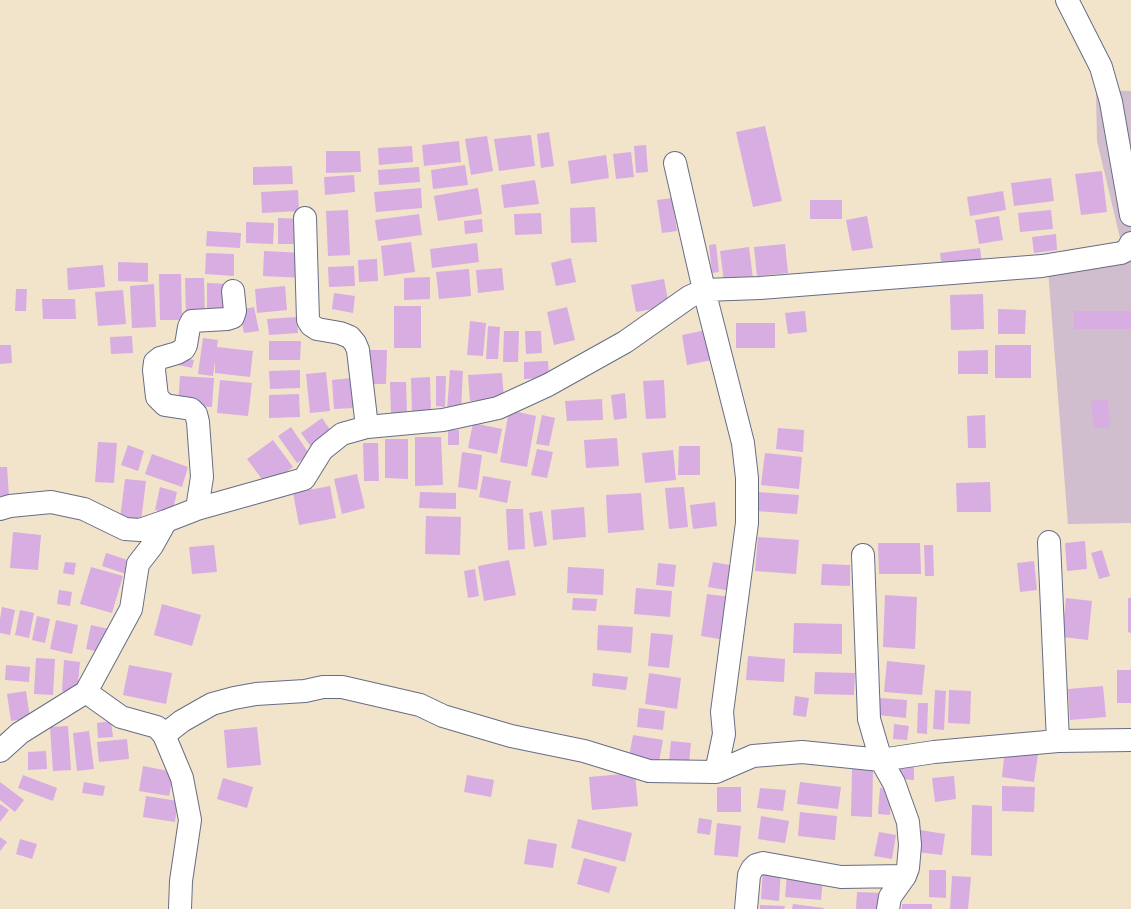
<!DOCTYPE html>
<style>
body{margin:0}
canvas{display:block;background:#f2e3cb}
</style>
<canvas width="1131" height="909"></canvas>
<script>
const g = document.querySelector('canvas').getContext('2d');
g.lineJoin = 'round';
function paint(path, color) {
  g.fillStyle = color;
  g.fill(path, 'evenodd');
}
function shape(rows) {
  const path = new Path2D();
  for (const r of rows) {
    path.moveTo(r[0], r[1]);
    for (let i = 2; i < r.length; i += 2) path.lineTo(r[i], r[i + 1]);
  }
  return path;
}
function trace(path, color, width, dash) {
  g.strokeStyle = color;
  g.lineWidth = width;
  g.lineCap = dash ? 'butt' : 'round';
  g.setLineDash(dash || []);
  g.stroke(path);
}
const industrial = shape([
 [1096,90,1131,91,1131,523,1068,524,1047,257,1121,242,1097,141]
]);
const building = shape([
 [765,126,782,201,753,207,736,132],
 [549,132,554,166,541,168,537,134],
 [531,135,535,166,499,171,494,139],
 [487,136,493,171,471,175,465,139],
 [459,141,461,162,424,166,422,145],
 [646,145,648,172,636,173,634,146],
 [412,146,413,162,379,165,378,148],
 [326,151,360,151,361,172,326,173],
 [631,152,634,177,616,179,613,154],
 [606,155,609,178,571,184,568,161],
 [465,165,468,185,433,189,431,170],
 [292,166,293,184,253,185,253,167],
 [419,167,420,182,379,185,378,170],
 [1102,171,1107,212,1081,215,1075,174],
 [354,175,355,192,325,195,324,177],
 [1051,178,1054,201,1014,206,1011,183],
 [535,180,539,204,504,208,501,185],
 [421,188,422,208,376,212,374,192],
 [478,188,482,214,438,221,434,196],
 [298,190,299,211,262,213,261,192],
 [1003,191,1006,210,970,216,967,197],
 [672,198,677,231,662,233,657,200],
 [810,200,842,200,842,219,810,219],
 [595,207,597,242,571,243,570,208],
 [348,210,350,255,328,256,326,211],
 [1051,210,1053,229,1020,232,1018,213],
 [541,213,542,234,515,235,514,214],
 [419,214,422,235,378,241,375,220],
 [867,216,873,248,852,251,846,220],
 [999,216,1003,240,979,244,975,220],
 [278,218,302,219,302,244,278,244],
 [482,219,483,232,465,234,464,221],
 [246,222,274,223,273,244,246,243],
 [207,231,241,233,240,248,206,246],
 [1056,234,1057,250,1034,253,1032,237],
 [411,242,415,272,384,276,381,246],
 [477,243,479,262,432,268,430,249],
 [716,244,719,272,712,273,709,245],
 [785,244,788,273,757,276,754,247],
 [749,247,753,279,724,282,720,251],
 [980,248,982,263,942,268,940,253],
 [264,251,304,253,303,278,263,276],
 [206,253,234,254,234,276,205,274],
 [571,258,576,282,556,286,551,263],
 [377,259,378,281,359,282,358,260],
 [118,262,148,263,148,282,118,281],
 [103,265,105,287,68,290,67,268],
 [354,266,355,286,329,287,328,267],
 [502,268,504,290,478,293,476,270],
 [469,269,471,296,439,299,436,272],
 [159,274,181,274,182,320,160,320],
 [430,277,430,299,404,300,404,278],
 [185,278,204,278,205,314,186,314],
 [664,279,669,306,636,312,631,285],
 [207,283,228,284,228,310,207,310],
 [154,284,156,327,132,328,130,286],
 [285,286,287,310,257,313,255,289],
 [16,289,27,289,26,311,15,311],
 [123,290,126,324,98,326,95,292],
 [334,293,355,296,353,313,332,309],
 [983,294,984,329,951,330,950,295],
 [42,299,75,299,76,319,43,319],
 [394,306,421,306,421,348,394,348],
 [254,307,259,331,244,333,239,310],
 [567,307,575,340,554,345,547,312],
 [998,309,1026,310,1025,334,998,334],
 [805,311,807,332,788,334,785,313],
 [1074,311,1131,311,1131,329,1074,329],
 [297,317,298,333,269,335,267,319],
 [470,321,486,323,483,356,467,355],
 [736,323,775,323,775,348,736,348],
 [488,326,500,327,498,359,486,359],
 [706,330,712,360,687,365,682,335],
 [504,331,519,331,518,362,503,362],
 [525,331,541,331,542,353,526,354],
 [132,336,133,353,111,354,110,337],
 [203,338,218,340,217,347,253,351,250,377,215,373,215,361,213,376,198,374],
 [269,341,301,341,300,360,269,360],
 [0,345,11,345,12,363,0,364],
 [995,345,1031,345,1031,378,995,378],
 [367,350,387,350,386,384,366,384],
 [988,350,988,374,958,374,958,351],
 [179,357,194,360,192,368,178,365],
 [548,361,549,378,524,379,524,362],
 [300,370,300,388,270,389,269,371],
 [450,370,463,371,461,411,447,410],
 [326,372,330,411,310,413,306,374],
 [502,373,504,399,470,401,468,375],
 [180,376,214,378,212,407,178,405],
 [436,376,446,376,445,407,436,406],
 [430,377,431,414,412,414,411,378],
 [352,378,355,408,334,409,332,380],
 [220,380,252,383,248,416,217,413],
 [664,380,666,418,646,419,643,381],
 [390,382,406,382,407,414,391,414],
 [625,393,627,418,614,420,611,395],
 [299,394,300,417,269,418,269,395],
 [602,399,603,420,567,421,565,401],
 [1108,400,1110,427,1094,428,1091,401],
 [509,410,536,416,527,467,500,462],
 [542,415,555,418,549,446,536,444],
 [985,415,986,448,968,448,967,416],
 [322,418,335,437,314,451,301,433],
 [473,423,502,429,497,454,468,448],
 [291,427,310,455,297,463,278,436],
 [778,428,804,430,803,452,776,449],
 [448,430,459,430,459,445,448,445],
 [415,437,441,437,443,485,415,486],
 [617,438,619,466,586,468,584,440],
 [385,439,408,439,408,479,385,478],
 [273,440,293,467,267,486,247,459],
 [98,442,117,443,114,483,95,482],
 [363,443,378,443,379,481,364,481],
 [128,445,144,451,138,471,121,465],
 [679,446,700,446,700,475,678,475],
 [537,449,553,452,547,478,531,475],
 [673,450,676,480,645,483,642,453],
 [462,452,482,455,477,490,458,487],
 [765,453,802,457,799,489,761,485],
 [152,454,188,467,182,487,145,474],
 [0,467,7,467,9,496,0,497],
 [357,474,365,508,342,514,334,479],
 [483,476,511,481,507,503,479,497],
 [125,479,146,481,141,521,120,519],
 [990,482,991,512,957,512,956,483],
 [330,486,336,518,299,525,293,493],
 [160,487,177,492,172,514,155,510],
 [684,487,688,527,669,529,665,488],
 [420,492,456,493,456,509,419,508],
 [758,492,799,495,797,514,756,511],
 [641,493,644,530,608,533,606,495],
 [715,502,717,526,693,529,690,505],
 [584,507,586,537,553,540,551,510],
 [506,509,523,509,525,549,508,550],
 [542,511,547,545,534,547,529,513],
 [426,516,461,517,460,555,425,554],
 [13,532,41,535,38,570,10,568],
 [758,537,799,540,796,574,755,571],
 [1085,541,1087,569,1067,571,1065,543],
 [878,543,920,543,921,574,879,574],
 [214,545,217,572,192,574,189,547],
 [924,545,933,545,934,576,925,576],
 [1102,550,1110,576,1099,579,1091,553],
 [106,553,134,562,129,575,102,566],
 [509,560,516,595,484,601,478,566],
 [1034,561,1037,590,1020,592,1017,563],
 [65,562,76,563,74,575,63,573],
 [713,562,735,566,731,591,708,587],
 [658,563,676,565,674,587,656,585],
 [822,564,850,565,850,586,821,585],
 [91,567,123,576,112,613,80,604],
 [568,567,604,569,603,595,567,593],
 [475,569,479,596,468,598,464,571],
 [636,588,672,591,670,617,634,614],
 [59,590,72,592,70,606,57,604],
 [707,594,731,597,725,640,701,636],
 [885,595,917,597,915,649,883,647],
 [573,598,597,599,596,611,572,610],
 [1066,598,1092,601,1088,640,1062,637],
 [1128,598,1131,598,1131,633,1128,632],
 [162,604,201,615,192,646,154,635],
 [2,607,15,610,10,635,0,633,0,619],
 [20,610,34,613,29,638,15,635],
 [37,616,50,619,45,643,32,640],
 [56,620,78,625,72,654,50,649],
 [794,623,842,624,842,654,793,653],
 [91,625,109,629,104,653,86,649],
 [598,625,633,627,631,653,597,650],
 [651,633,673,635,669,668,648,666],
 [748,656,785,659,784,682,746,680],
 [36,658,55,659,53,695,34,694],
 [64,660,80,662,77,693,62,691],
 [887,661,925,665,922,695,884,692],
 [6,665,30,667,29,682,5,680],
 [129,665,172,673,166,704,123,695],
 [1117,670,1131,670,1131,703,1117,703],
 [815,672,855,673,854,695,814,694],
 [593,673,628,677,626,690,592,686],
 [649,673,681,678,677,709,645,704],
 [1103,686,1106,717,1070,720,1068,689],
 [935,690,946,691,944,730,933,729],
 [949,690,971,691,970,724,948,723],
 [26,691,30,718,11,721,7,694],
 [795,696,809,698,806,717,793,715],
 [880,698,907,700,906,718,878,715],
 [918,703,928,703,927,734,917,733],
 [639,708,665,711,663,730,637,727],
 [111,721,113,737,98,738,97,723],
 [894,724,909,726,907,740,893,739],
 [68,726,71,770,53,771,50,727],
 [257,727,261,765,227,768,224,730],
 [89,731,94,769,77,771,73,733],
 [633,735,663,740,659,762,629,757],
 [127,739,129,759,99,762,97,742],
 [671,741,691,743,689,764,669,762],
 [1005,749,1038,754,1034,782,1002,777],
 [46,751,47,769,28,770,28,752],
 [900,763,914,764,914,780,899,779],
 [143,766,174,772,169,796,139,791],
 [852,769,873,769,872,817,851,816],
 [635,773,638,806,592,810,589,777],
 [23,775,57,788,53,801,18,788],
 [467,775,494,780,491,797,464,792],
 [954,776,956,799,935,802,932,778],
 [223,778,253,787,247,808,217,799],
 [0,782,24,800,15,812,0,800],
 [84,782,105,786,103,796,82,793],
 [800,782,841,787,838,809,797,804],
 [1002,786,1035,787,1034,812,1002,811],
 [717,787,741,787,741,812,717,812],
 [760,788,786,790,783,811,757,808],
 [880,788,891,789,890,815,878,814],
 [146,796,178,801,175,822,143,817],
 [0,804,9,810,0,822],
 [972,805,992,806,992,856,971,855],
 [800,812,837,816,835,840,798,836],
 [761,816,789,821,785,843,758,839],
 [699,818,712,820,710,835,697,833],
 [578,819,632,833,625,862,571,848],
 [717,823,741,826,738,857,714,855],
 [920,830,945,834,942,855,917,852],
 [879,832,896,835,892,859,874,856],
 [0,837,7,842,0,851],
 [20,839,37,844,32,859,16,854],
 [528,839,557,844,553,868,524,864],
 [584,858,617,867,609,893,577,884],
 [763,867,781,869,779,901,761,899],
 [929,870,946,870,946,898,929,897],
 [787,875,823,878,821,900,785,897],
 [952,876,971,877,968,909,950,909],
 [857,892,883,893,883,909,856,909],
 [793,904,824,908,823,909,792,909],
 [902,904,932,904,932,909,902,909],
 [760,905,785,906,784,909,760,909]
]);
const minor = shape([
 [1067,0,1101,67,1111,102,1131,215],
 [675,163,704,290,743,443,747,478,747,523,722,712,724,734,716,772,753,756,802,752,881,760,934,752,1058,741,1131,740],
 [305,218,308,320,311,325,317,329,340,333,350,337,355,343,358,350,367,427],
 [0,509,10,506,51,502,84,509,125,529,140,530,166,521],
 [197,509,202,477,198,422,196,414,191,409,165,405,157,397,154,370,155,362,160,358,177,353,184,349,186,345,189,327,192,321,227,319,233,317,235,311,233,291],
 [1049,542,1058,741],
 [863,555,869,719,881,760,894,783,908,822,910,845,908,868,905,876,890,897,888,909],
 [86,692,121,717,157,727,164,735,182,778,190,820,181,881,180,909],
 [164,735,182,721,212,704,234,698,256,694,305,691,323,687,342,687,420,705,443,716,511,736,584,751,649,771,716,772],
 [0,751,20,733,86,692,131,609,138,564,152,546,166,521,197,509,304,479,322,450,342,434,367,427,443,420,498,408,548,385,625,342,689,297,704,290,760,288,1042,266,1121,253,1127,250,1131,243],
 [746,909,749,875,752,869,756,865,763,863,841,877,905,876]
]);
paint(industrial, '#d0bdcd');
paint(building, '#d8ade1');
trace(minor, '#666e84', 24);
trace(minor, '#fff', 22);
</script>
